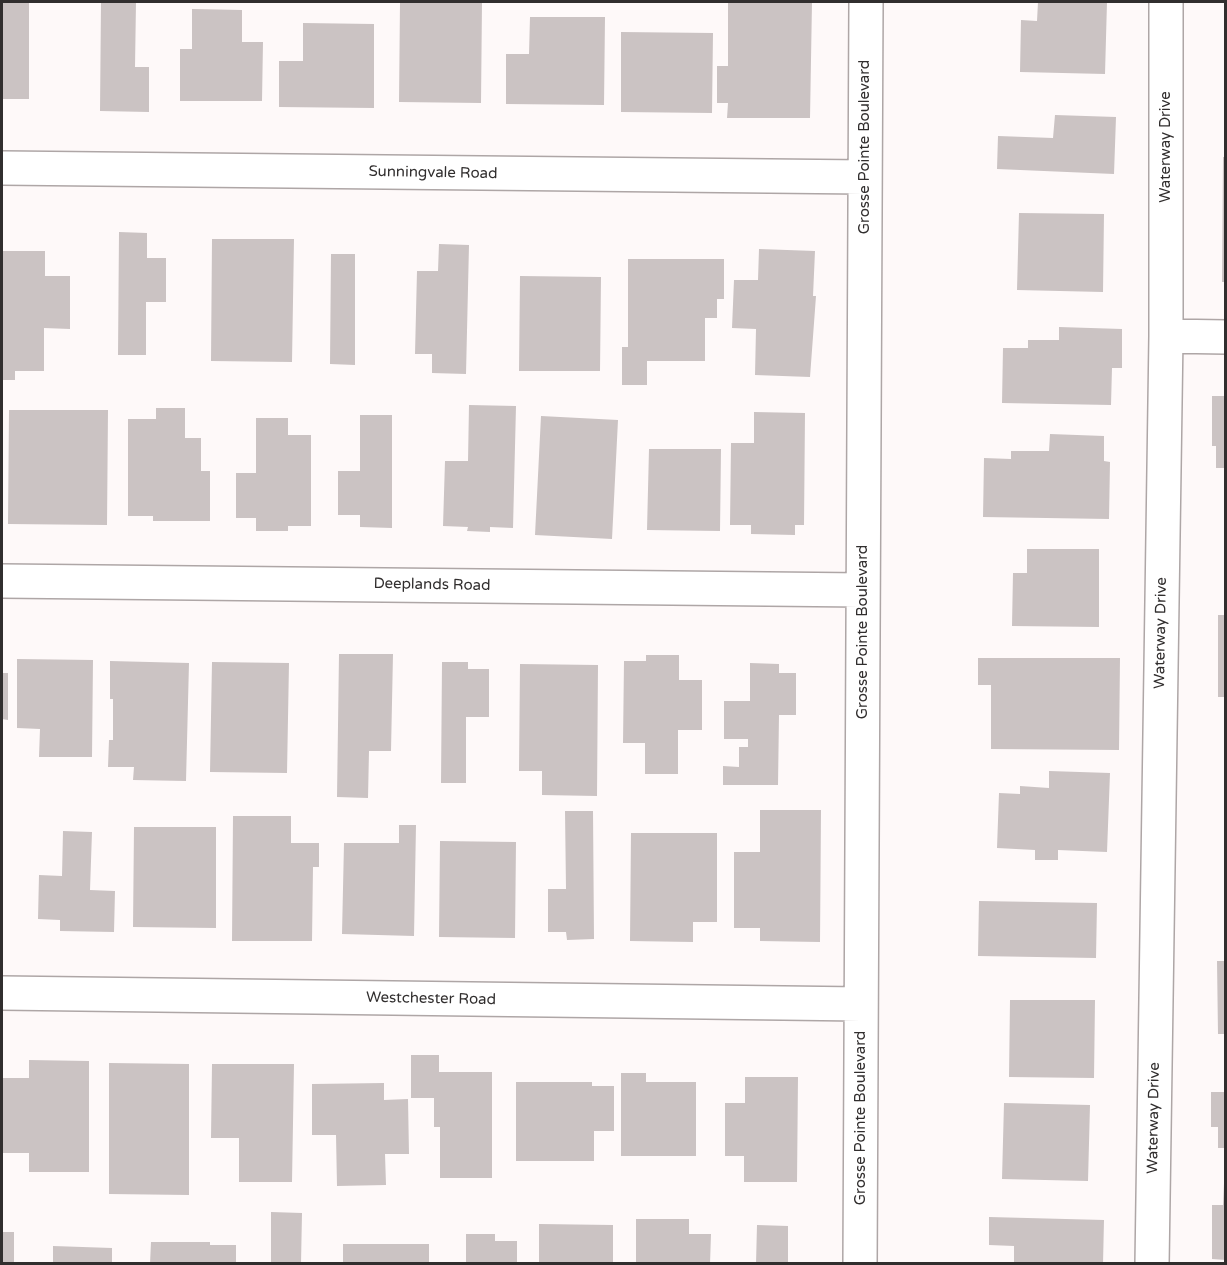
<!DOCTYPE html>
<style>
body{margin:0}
#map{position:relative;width:1227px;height:1265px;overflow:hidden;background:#fef9f9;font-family:"Varela Round",sans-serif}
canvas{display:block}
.frame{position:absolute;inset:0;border:3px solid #312e2e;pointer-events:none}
</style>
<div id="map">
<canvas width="1227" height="1265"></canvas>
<div class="frame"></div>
</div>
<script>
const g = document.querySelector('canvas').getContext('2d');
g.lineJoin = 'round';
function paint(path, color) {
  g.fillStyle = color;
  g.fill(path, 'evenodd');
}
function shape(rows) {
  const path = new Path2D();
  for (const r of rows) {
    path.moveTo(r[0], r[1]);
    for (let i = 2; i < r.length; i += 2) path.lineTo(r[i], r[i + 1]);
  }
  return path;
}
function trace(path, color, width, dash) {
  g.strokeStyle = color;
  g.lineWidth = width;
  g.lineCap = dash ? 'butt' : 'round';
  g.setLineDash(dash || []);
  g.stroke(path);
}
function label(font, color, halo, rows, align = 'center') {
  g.font = font + ' "Varela Round",sans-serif';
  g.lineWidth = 5;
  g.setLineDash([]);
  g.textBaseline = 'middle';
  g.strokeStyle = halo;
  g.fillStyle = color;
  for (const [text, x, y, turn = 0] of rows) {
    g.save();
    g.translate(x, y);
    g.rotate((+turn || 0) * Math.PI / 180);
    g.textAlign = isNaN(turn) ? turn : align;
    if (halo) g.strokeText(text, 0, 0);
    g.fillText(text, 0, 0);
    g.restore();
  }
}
const building = shape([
 [2,2,29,2,29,99,2,99],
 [101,2,136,2,135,67,149,67,149,112,100,111],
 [400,2,482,2,481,103,399,102],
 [728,2,812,2,810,118,727,118,728,103,717,103,717,66,728,66],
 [1038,2,1107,2,1105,74,1020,72,1021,20,1037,21],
 [192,9,242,10,242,42,263,42,262,101,180,101,180,49,192,49],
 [530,17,605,17,604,105,506,104,506,54,529,54],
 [303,23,374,24,374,108,279,107,279,61,303,61],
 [621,32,713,33,712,113,621,112],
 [1055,115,1116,117,1114,174,997,169,998,136,1053,138],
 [1223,157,1226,157,1226,282,1222,282],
 [1019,213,1104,214,1103,292,1017,290],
 [119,232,147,233,147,258,166,258,166,302,146,302,146,355,118,355],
 [212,239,294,239,292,362,211,361],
 [439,244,469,245,466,374,432,373,432,354,415,354,417,271,438,271],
 [759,249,815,251,813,296,816,296,810,377,755,375,756,329,732,328,734,280,758,280],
 [2,251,45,251,45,276,70,276,70,329,44,328,44,371,15,371,15,380,2,380],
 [331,254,355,254,355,365,330,364],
 [628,259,724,259,724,299,717,299,717,318,705,318,705,361,647,361,647,385,622,385,622,347,628,347],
 [520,276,601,277,600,371,519,371],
 [1059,327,1122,329,1122,368,1112,368,1111,405,1002,403,1003,348,1028,348,1028,340,1059,340],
 [1212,396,1226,396,1226,468,1216,468,1216,446,1212,446],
 [469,405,516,406,513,528,490,527,490,532,467,531,468,527,443,526,445,461,468,461],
 [156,408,185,408,185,438,201,438,201,471,210,471,210,521,153,521,153,516,128,516,128,419,156,419],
 [9,410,108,410,107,525,8,524],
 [754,412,805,413,804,525,795,525,795,535,751,534,751,525,730,525,731,443,754,443],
 [360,415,392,415,392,528,360,527,360,515,338,515,338,471,360,471],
 [541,416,618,420,612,539,535,535],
 [256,418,288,418,288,435,311,435,311,526,288,526,288,531,256,531,256,518,236,518,236,473,256,473],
 [1050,434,1104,436,1104,461,1110,462,1109,519,983,517,984,458,1011,459,1011,451,1049,451],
 [649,449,721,449,720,531,647,530],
 [1027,549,1099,549,1099,627,1012,626,1013,573,1027,573],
 [1218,615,1226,615,1226,697,1218,697],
 [339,654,393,654,391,751,369,751,368,798,337,797],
 [646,655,679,655,679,680,702,680,702,730,678,730,678,774,645,774,645,743,623,743,624,661,646,661],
 [978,658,1120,658,1119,750,991,749,991,685,978,685],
 [17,659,93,660,92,757,39,757,40,729,17,728],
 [110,661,189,663,186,781,133,780,134,767,108,767,109,740,113,740,113,699,110,699],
 [212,662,289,663,287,773,210,772],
 [442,662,468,662,468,669,489,669,489,717,466,717,466,783,441,783],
 [750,663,779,664,779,673,796,673,796,715,779,715,778,785,723,785,723,766,739,767,739,747,748,747,748,739,724,739,724,701,750,701],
 [520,664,598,665,597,796,542,795,542,771,519,771],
 [2,673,8,673,8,720,2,719],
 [1049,771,1110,773,1107,852,1058,850,1058,860,1035,860,1035,850,997,848,999,793,1020,794,1020,786,1049,788],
 [760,810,821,810,820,942,760,941,760,928,734,928,734,852,760,852],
 [565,811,593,811,594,939,567,940,566,932,548,932,548,889,566,889],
 [233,816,291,816,291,843,319,843,319,867,313,867,312,941,232,941],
 [399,825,416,825,414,936,342,934,344,843,399,843],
 [134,827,216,827,216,928,133,927],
 [63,831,92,832,90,890,115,891,114,932,60,931,60,920,38,919,39,875,62,876],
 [631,833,717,833,717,922,693,922,693,942,630,941],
 [440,841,516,842,515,938,439,937],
 [979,901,1097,903,1096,958,978,956],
 [1217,961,1226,961,1226,1034,1218,1034],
 [1010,1000,1095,1000,1094,1078,1009,1077],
 [411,1055,439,1055,439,1072,492,1072,492,1178,440,1178,440,1127,434,1127,434,1098,411,1098],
 [29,1060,89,1061,89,1172,29,1172,29,1153,2,1153,3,1078,29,1078],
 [109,1063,189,1064,189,1195,109,1194],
 [212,1064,294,1064,292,1182,239,1182,239,1138,211,1138],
 [621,1073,646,1073,646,1082,696,1082,696,1156,621,1156],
 [745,1077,798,1077,797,1182,744,1182,744,1156,725,1156,725,1103,745,1103],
 [516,1082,592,1082,592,1086,614,1086,614,1131,594,1131,594,1161,516,1161],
 [384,1083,384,1100,408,1099,409,1154,385,1154,386,1185,337,1186,336,1135,312,1135,312,1084],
 [1211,1092,1226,1092,1226,1148,1218,1148,1218,1127,1211,1127],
 [1004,1103,1090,1105,1088,1181,1002,1179],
 [1224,1183,1226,1183,1226,1260,1212,1259,1212,1205,1223,1205],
 [271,1212,302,1213,301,1264,271,1264],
 [989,1217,1104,1220,1103,1264,1014,1264,1014,1246,989,1245],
 [636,1219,689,1219,689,1234,711,1234,710,1264,636,1264],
 [539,1224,613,1225,613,1264,539,1264],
 [757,1225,788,1226,788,1264,756,1264],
 [2,1232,14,1232,14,1264,2,1264],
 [466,1234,495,1234,495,1241,517,1241,517,1264,466,1264],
 [151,1242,210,1242,210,1245,236,1245,236,1264,150,1264],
 [343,1244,429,1244,429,1264,343,1264],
 [53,1246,112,1248,112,1264,53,1264]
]);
const minor = shape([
 [2,168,865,177],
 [1166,336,1226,337],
 [2,581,863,590],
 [2,993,861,1004],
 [860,1264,866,2],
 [1152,1264,1166,336,1166,2]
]);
const streetNames = [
 ["Grosse Pointe Boulevard",865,147,-90],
 ["Waterway Drive",1166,147,-90],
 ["Sunningvale Road",433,173,1],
 ["Deeplands Road",432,585,1],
 ["Grosse Pointe Boulevard",863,632,-90],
 ["Waterway Drive",1161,633,-89],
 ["Westchester Road",431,999,1],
 ["Grosse Pointe Boulevard",861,1118,-90],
 ["Waterway Drive",1154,1118,-89]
];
paint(building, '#cbc3c3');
trace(minor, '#aea6a6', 36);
trace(minor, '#fff', 33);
label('15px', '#312e2e', '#fff', streetNames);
</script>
